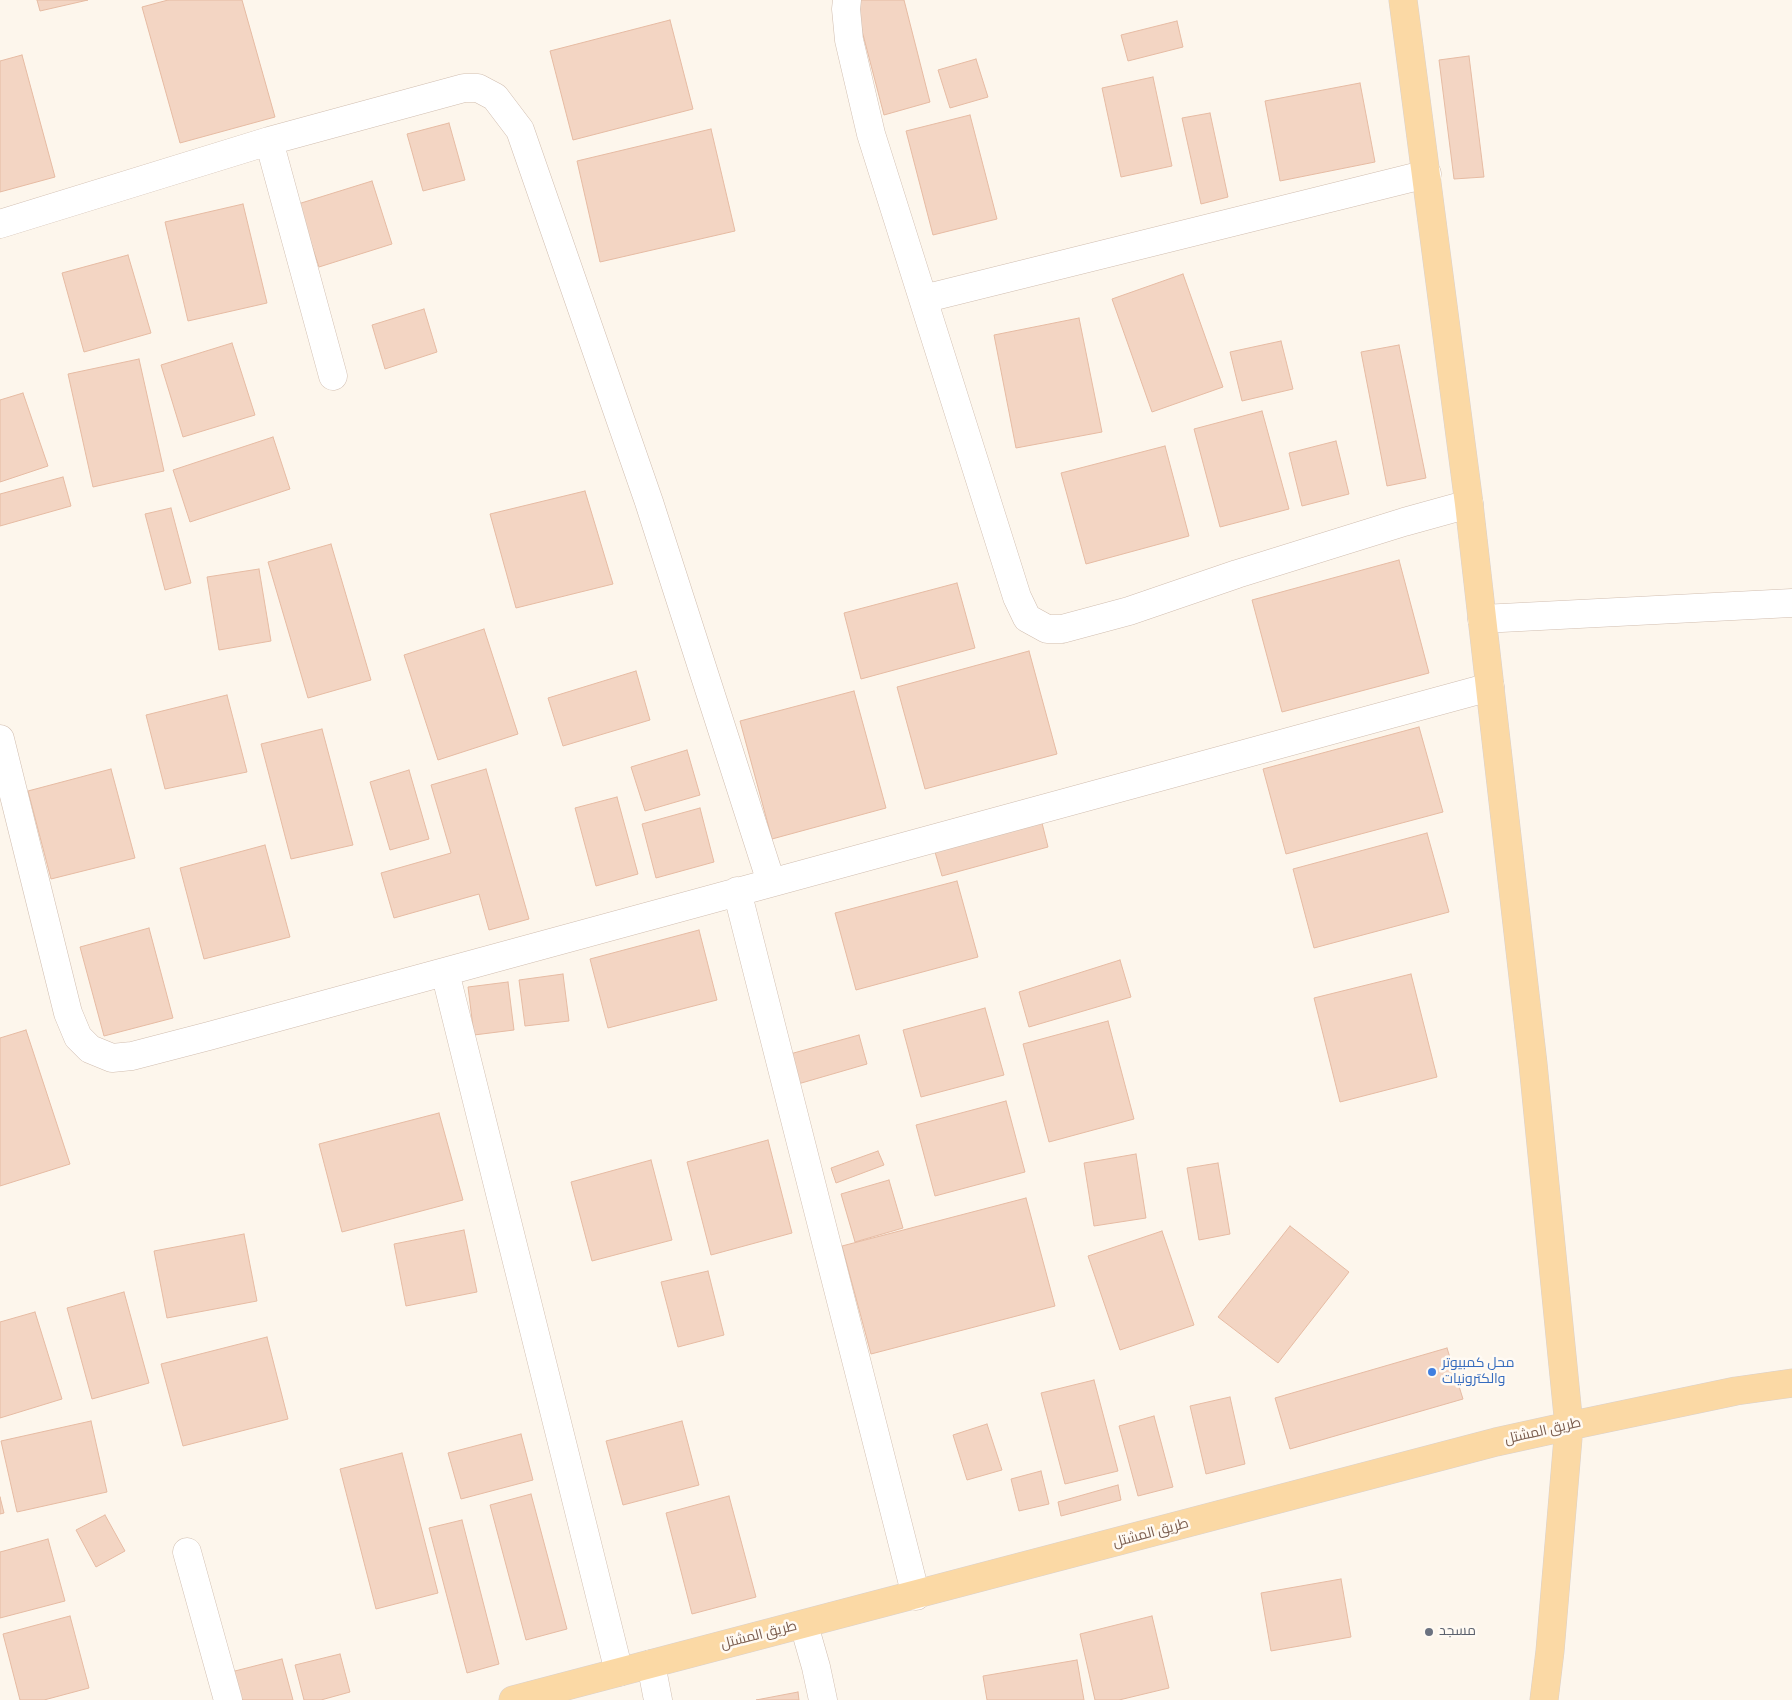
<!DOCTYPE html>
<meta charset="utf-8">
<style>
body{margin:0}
canvas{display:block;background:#fdf6ec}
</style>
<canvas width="1792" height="1700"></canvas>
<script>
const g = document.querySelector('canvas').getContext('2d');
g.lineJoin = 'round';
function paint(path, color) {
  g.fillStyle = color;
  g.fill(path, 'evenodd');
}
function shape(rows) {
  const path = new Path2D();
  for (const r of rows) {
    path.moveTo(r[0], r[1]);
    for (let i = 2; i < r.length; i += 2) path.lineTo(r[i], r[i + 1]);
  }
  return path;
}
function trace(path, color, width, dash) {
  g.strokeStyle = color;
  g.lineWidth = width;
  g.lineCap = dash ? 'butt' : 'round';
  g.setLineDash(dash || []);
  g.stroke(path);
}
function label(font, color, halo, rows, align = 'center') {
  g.font = font + ' "Source Sans 3",Cairo,sans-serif';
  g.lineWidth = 5;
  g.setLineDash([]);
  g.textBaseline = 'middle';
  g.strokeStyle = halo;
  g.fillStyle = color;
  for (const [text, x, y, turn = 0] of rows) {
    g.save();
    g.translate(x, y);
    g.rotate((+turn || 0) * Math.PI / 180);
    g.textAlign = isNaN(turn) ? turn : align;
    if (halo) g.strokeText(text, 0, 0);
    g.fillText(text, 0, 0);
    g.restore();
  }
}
const building = shape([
 [37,0,88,0,40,11,37,0],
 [168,0,242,0,275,117,180,143,142,7,168,0],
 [854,0,904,0,930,102,884,115,854,0],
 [670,20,693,109,573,140,550,51,670,20],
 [1177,21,1183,47,1128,61,1121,35,1177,21],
 [22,55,55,177,0,192,0,61,22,55],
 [1469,56,1484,177,1454,179,1439,60,1469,56],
 [976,59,988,97,950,108,938,70,976,59],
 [1153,77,1172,166,1121,177,1102,88,1153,77],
 [1360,83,1375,162,1280,181,1265,101,1360,83],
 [1210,113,1228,197,1201,204,1182,118,1210,113],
 [970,115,997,219,933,235,906,131,970,115],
 [449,123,465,180,423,191,407,134,449,123],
 [711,129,735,231,600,262,577,161,711,129],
 [372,181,392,244,319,267,298,204,372,181],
 [243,204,267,303,188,321,165,222,243,204],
 [128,255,151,333,84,352,62,273,128,255],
 [1183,274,1223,387,1152,412,1112,299,1183,274],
 [424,309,437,352,385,369,372,325,424,309],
 [1079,318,1102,432,1016,448,994,335,1079,318],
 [1281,341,1293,389,1242,401,1230,352,1281,341],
 [232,343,255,415,183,437,161,365,232,343],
 [1399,345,1426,478,1387,486,1361,352,1399,345],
 [139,359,164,471,93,487,68,374,139,359],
 [23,393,48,466,0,482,0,400,23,393],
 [1262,411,1289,509,1220,527,1194,429,1262,411],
 [273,437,290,489,190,522,173,470,273,437],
 [1336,441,1349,494,1302,506,1289,453,1336,441],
 [1165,446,1189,536,1086,564,1061,473,1165,446],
 [63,477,71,506,0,526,0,494,63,477],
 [585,491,613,584,516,608,490,514,585,491],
 [171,508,191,583,165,590,145,514,171,508],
 [331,544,371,680,308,698,268,562,331,544],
 [1399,560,1429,673,1282,712,1252,600,1399,560],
 [259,569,271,641,219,650,207,577,259,569],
 [957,583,975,648,861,679,844,613,957,583],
 [484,629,518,734,438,760,404,655,484,629],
 [1029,651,1057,754,925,789,897,687,1029,651],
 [636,671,650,720,563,746,548,698,636,671],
 [854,691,886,808,772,839,740,721,854,691],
 [227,695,247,772,165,789,146,715,227,695],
 [1419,727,1443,812,1286,854,1263,769,1419,727],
 [322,729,353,845,291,859,261,744,322,729],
 [687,750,700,795,645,811,631,767,687,750],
 [111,769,135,858,51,879,28,791,111,769],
 [486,769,529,919,489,930,479,894,394,918,381,873,451,853,431,785,486,769],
 [409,770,429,839,390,850,370,782,409,770],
 [617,797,638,874,596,886,575,808,617,797],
 [700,808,714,862,656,878,642,824,700,808],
 [1042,823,1048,847,942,876,935,852,1042,823],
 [1427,833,1449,912,1314,948,1293,869,1427,833],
 [265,845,290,937,204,959,180,868,265,845],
 [957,881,978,957,856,990,835,913,957,881],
 [149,928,173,1018,104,1036,80,947,149,928],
 [699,930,717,1000,608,1028,590,959,699,930],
 [1120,960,1131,997,1029,1027,1019,992,1120,960],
 [563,974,569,1021,525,1026,519,980,563,974],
 [1411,974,1437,1077,1340,1102,1314,998,1411,974],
 [508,982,514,1030,474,1035,468,987,508,982],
 [985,1008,1004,1075,921,1097,903,1030,985,1008],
 [1108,1021,1134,1119,1049,1142,1023,1044,1108,1021],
 [26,1030,70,1164,0,1186,0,1038,26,1030],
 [859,1035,867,1064,798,1084,790,1054,859,1035],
 [1006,1101,1025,1172,935,1196,916,1125,1006,1101],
 [439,1113,463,1200,342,1232,319,1144,439,1113],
 [768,1140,792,1233,711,1255,687,1162,768,1140],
 [878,1151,884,1165,836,1183,831,1168,878,1151],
 [1136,1154,1146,1218,1094,1226,1084,1163,1136,1154],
 [651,1160,672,1240,592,1261,571,1182,651,1160],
 [1218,1163,1230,1234,1199,1240,1187,1168,1218,1163],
 [889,1180,903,1228,855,1242,841,1194,889,1180],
 [1026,1198,1055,1306,871,1354,842,1246,1026,1198],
 [1290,1226,1349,1272,1278,1363,1218,1317,1290,1226],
 [464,1230,477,1292,406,1306,394,1244,464,1230],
 [1162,1231,1194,1325,1120,1350,1088,1256,1162,1231],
 [244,1234,257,1301,167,1318,154,1251,244,1234],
 [708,1271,724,1335,678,1347,661,1282,708,1271],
 [124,1292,149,1383,92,1399,67,1308,124,1292],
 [35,1312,62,1399,0,1418,0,1322,35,1312],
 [267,1337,288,1419,183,1446,161,1364,267,1337],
 [1447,1348,1463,1399,1290,1449,1275,1398,1447,1348],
 [1094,1380,1118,1471,1065,1484,1041,1393,1094,1380],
 [1230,1397,1245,1464,1206,1474,1190,1406,1230,1397],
 [1154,1416,1173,1487,1138,1496,1119,1426,1154,1416],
 [91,1421,107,1492,17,1512,1,1441,91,1421],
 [682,1421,699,1485,623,1505,606,1441,682,1421],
 [987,1424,1002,1470,967,1480,953,1435,987,1424],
 [521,1434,533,1480,461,1499,448,1453,521,1434],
 [402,1453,438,1593,376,1609,340,1469,402,1453],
 [1041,1471,1049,1504,1019,1511,1011,1479,1041,1471],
 [1118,1485,1121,1500,1061,1516,1058,1502,1118,1485],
 [531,1494,567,1629,526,1640,490,1505,531,1494],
 [729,1496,756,1597,692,1614,666,1513,729,1496],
 [0,1497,4,1513,0,1514,0,1497],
 [105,1515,125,1551,96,1567,76,1530,105,1515],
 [462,1520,499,1664,467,1673,429,1528,462,1520],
 [48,1539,65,1601,0,1618,0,1552,48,1539],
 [1341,1579,1351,1637,1271,1651,1261,1593,1341,1579],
 [70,1616,89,1688,44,1700,20,1700,3,1634,70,1616],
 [1152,1616,1169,1688,1119,1700,1095,1700,1080,1634,1152,1616],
 [340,1654,350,1692,321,1700,304,1700,295,1665,340,1654],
 [282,1659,293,1700,238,1700,231,1672,282,1659],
 [1077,1660,1084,1700,987,1700,983,1676,1077,1660],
 [798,1692,799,1700,756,1700,798,1692]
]);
const minor = shape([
 [847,0,846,9,849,40,871,134,1017,597,1027,618,1047,629,1062,629,1129,611,1237,574,1404,522,1469,504],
 [269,141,333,376],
 [0,224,269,141,464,88,478,88,495,97,520,130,649,502,771,882],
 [923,299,1427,174],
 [1482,619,1792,603],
 [0,739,68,1013,78,1037,90,1049,112,1058,132,1056,209,1036,1490,687],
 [737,891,916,1596],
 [445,972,619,1672],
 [187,1552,228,1700],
 [804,1625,816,1667,823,1700],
 [651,1664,658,1700]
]);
const major = shape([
 [1403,0,1469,504,1533,1064,1569,1426,1550,1651,1544,1700],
 [513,1700,1496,1442,1569,1426,1736,1391,1792,1383]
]);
const markers = [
 [1432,1372,5,"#3f7fe0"],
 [1429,1632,5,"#6b7280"]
];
const shopNames = [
 ["محل كمبيوتر",1442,1364],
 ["والكترونيات",1442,1380]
];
const streetNames = [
 ["طريق المشتل",1543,1432,-13],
 ["طريق المشتل",1151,1534,-15],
 ["طريق المشتل",759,1636,-14]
];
const worshipNames = [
 ["مسجد",1439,1632]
];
paint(building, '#f3d5c3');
trace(building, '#e6bba3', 1);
trace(minor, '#d1beb0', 29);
trace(major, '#dad1cd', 29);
trace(minor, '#fff', 28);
trace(major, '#fbd9a5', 28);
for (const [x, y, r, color] of markers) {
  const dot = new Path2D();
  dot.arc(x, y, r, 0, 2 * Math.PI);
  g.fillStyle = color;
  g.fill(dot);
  trace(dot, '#fffaf3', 2);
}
label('14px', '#366cbe', '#fffaf3', shopNames, 'left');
label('14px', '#7a5c4d', '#fffaf3', streetNames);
label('14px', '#5b616d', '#fffaf3', worshipNames, 'left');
</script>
